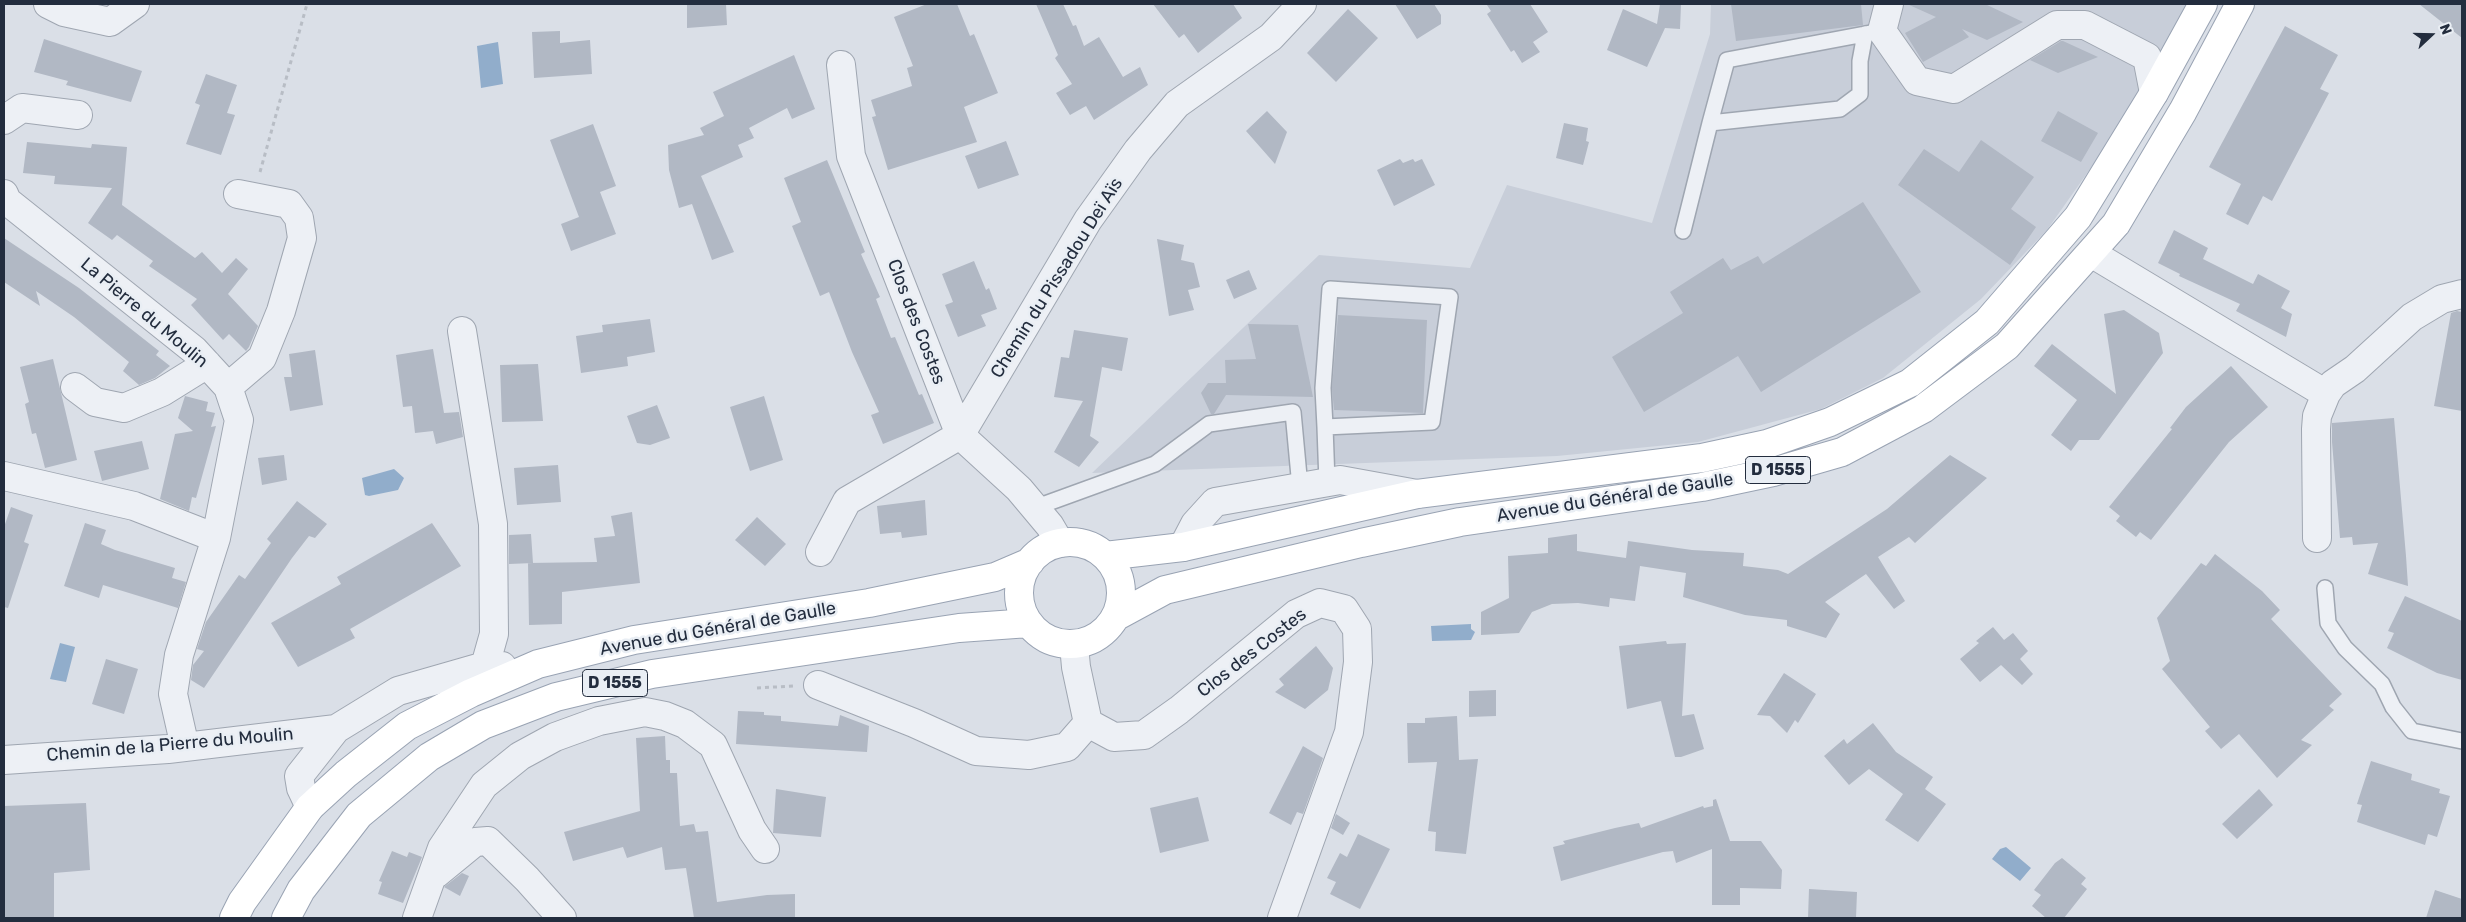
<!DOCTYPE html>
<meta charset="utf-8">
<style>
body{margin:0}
#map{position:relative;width:2466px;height:922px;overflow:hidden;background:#dadfe7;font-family:Rubik,sans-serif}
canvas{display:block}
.frame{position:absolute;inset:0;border:5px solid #232d3e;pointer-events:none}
.north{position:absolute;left:2406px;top:10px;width:50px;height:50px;-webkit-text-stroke:4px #e9eef4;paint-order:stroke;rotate:69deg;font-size:14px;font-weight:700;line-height:20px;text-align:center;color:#232d3e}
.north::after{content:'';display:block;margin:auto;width:18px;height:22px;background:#232d3e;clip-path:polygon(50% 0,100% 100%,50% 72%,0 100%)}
</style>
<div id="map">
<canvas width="2466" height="922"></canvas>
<div class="frame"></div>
<div class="north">N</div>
</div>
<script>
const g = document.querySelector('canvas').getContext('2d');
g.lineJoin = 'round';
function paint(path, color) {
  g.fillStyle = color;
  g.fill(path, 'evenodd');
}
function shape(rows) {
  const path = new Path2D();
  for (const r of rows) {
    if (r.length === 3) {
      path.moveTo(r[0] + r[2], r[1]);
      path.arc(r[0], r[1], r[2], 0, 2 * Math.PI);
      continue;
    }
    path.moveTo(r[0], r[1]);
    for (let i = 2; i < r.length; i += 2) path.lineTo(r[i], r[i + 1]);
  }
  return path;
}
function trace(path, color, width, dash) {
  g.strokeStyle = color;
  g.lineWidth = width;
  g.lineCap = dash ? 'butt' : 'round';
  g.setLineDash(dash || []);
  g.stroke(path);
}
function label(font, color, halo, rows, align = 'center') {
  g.font = font + ' Rubik,sans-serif';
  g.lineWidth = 5;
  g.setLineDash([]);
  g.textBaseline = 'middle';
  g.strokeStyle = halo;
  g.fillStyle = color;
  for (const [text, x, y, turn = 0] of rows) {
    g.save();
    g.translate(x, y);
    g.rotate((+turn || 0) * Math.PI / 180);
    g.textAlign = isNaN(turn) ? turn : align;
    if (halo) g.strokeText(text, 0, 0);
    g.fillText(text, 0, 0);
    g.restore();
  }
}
const built = shape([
 [1711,4,2190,4,2152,81,2047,230,1981,299,1883,378,1821,409,1698,442,1557,456,1092,473,1319,255,1470,268,1507,185,1652,223,1710,34]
]);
const water = shape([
 [498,42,503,84,481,88,477,46],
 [394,469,404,478,398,490,369,496,365,495,362,478],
 [1471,624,1471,629,1475,632,1471,640,1432,641,1431,626],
 [60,643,75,647,66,682,50,679],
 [2006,847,2031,868,2020,881,1992,859,2000,849]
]);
const building = shape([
 [687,4,726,4,727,25,687,28],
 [927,4,957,4,970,36,974,34,998,93,964,107,977,142,888,170,872,117,876,116,871,100,912,86,907,68,913,66,894,17],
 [1036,4,1063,4,1073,26,1076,25,1084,46,1099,37,1123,77,1140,67,1148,85,1094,120,1086,106,1070,115,1056,93,1072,84,1055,58,1058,55],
 [1153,4,1233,4,1242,18,1198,53,1184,34,1179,38],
 [1395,4,1434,4,1441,15,1441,24,1417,39],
 [1490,4,1530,4,1548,32,1533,42,1540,52,1522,63,1514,50,1511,52,1487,14,1491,11,1487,5],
 [1660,4,1681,4,1680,29,1665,28,1647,67,1607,50,1623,9,1657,24],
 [1731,4,1861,4,1863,25,1736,41],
 [1907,4,1985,4,2023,22,1987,40,1962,29,1969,37,1923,62,1905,33,1936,17],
 [2419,4,2462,4,2462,38],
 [1348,9,1378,38,1336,82,1307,53],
 [2285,26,2338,55,2320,89,2329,93,2272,201,2263,196,2248,225,2226,214,2241,184,2209,167],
 [560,31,560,43,590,40,592,74,534,78,532,32],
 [44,39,142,71,131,102,66,85,68,81,34,72],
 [2061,41,2063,41,2098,57,2058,73,2030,60],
 [794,55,815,109,792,119,787,108,749,128,754,138,738,145,743,157,701,176,734,252,712,260,692,204,679,208,669,170,668,145,704,135,700,128,724,116,713,92],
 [206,74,237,85,227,113,235,115,221,155,186,144,200,105,195,103],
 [1267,111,1287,132,1275,164,1246,131],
 [2058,111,2098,133,2081,162,2041,141],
 [1564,123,1588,128,1586,141,1589,142,1583,165,1556,158],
 [593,124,616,186,600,192,616,234,571,251,561,224,579,217,550,140],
 [1981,140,2034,177,2011,209,2036,227,2010,265,1898,185,1924,149,1959,172],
 [1006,141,1019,175,978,189,965,156],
 [27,142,91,148,92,144,127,147,122,205,195,258,202,252,222,273,236,258,248,269,228,294,258,326,249,347,246,351,229,334,223,340,191,305,197,299,149,266,153,261,117,235,112,240,88,223,112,188,54,184,55,176,23,173],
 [1400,159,1403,163,1413,159,1415,162,1422,159,1435,185,1394,206,1377,170],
 [827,160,865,252,861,254,880,297,876,299,891,338,895,337,919,395,922,394,934,423,883,444,871,415,879,412,852,352,829,292,820,296,792,226,801,222,784,178],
 [1863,202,1921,292,1761,392,1738,356,1644,412,1612,357,1683,313,1670,292,1723,258,1731,270,1758,256,1763,264],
 [2174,230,2208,248,2203,259,2253,284,2258,274,2290,291,2281,308,2292,314,2286,337,2236,311,2240,304,2179,276,2180,274,2158,263],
 [4,238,79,288,159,351,156,355,170,366,155,378,139,385,123,371,129,362,74,317,36,291,40,306,4,282],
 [1157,239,1184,245,1181,260,1194,263,1200,287,1188,290,1194,310,1169,316],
 [974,261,986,290,989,288,997,309,981,315,986,326,958,337,945,305,953,302,942,274],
 [1249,270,1257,289,1234,299,1226,280],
 [2124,310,2159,333,2163,353,2099,440,2079,440,2071,451,2051,435,2077,400,2034,366,2052,344,2116,394,2104,314],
 [2457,311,2462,312,2462,411,2434,406,2451,313],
 [1338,315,1427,320,1423,413,1334,410,1332,388],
 [650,319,655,352,627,357,628,366,581,373,576,336,603,332,602,325],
 [1248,324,1298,325,1313,397,1226,395,1214,414,1211,414,1201,393,1208,383,1226,383,1225,360,1256,359],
 [1074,330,1128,338,1122,371,1102,367,1090,436,1099,442,1079,467,1054,452,1083,401,1054,397,1061,357,1069,358],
 [433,349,444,413,459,412,463,437,436,444,433,431,415,433,412,406,403,407,396,355],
 [315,350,323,405,290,411,284,377,292,377,289,354],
 [53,359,77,460,45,468,36,433,32,434,25,404,29,402,20,367],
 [538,364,543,421,502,422,500,365],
 [2231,366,2268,407,2229,442,2151,540,2140,532,2136,537,2116,521,2120,516,2109,507,2172,429,2170,428,2186,407],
 [185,396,208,402,206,411,215,413,211,427,216,426,196,498,192,497,189,511,160,499,175,434,193,431,178,418],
 [764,396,783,460,750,471,730,407],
 [657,405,670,438,650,445,637,443,627,416],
 [2394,418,2406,556,2408,586,2368,574,2378,543,2353,545,2352,537,2340,538,2332,442,2332,423],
 [142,441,149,469,102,481,94,451],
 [284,455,287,480,262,485,258,458],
 [1950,455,1987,478,1915,543,1909,537,1878,557,1905,601,1894,609,1866,574,1825,602,1840,614,1826,638,1787,626,1787,620,1745,615,1683,597,1686,573,1640,566,1635,601,1610,598,1609,607,1578,603,1552,604,1532,612,1519,633,1481,635,1481,612,1509,598,1508,556,1548,553,1548,538,1577,534,1577,551,1626,558,1628,541,1692,550,1744,553,1743,566,1778,570,1788,574,1887,509],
 [558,465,561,502,517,505,514,468],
 [925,500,927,535,902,538,901,532,880,534,877,506],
 [297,501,327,524,315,538,309,536,292,558,204,688,191,680,193,665,204,651,197,649,206,622,239,575,245,579,271,543,267,539],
 [11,507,33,515,24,542,29,544,8,608,4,607,4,527],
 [632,512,640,583,562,592,562,624,529,625,528,563,597,562,594,538,615,536,611,516],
 [757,517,786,544,765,566,735,540],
 [85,523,106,530,101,544,115,550,175,568,172,578,186,582,178,608,103,585,99,598,64,586],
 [432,523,461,566,350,629,355,638,298,667,271,623,341,584,337,577],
 [531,534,533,563,509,564,509,535],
 [2215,554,2262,591,2280,610,2271,619,2342,694,2329,706,2334,710,2301,740,2312,745,2277,778,2239,734,2221,749,2205,731,2210,727,2162,669,2170,661,2157,618,2201,563,2206,566],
 [2405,596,2462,621,2462,680,2437,673,2387,648,2394,633,2388,631],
 [1993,627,2004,640,2013,633,2028,651,2020,659,2033,674,2022,685,2001,665,1980,682,1960,659,1979,643,1976,641],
 [1666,641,1667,644,1686,643,1682,716,1694,714,1704,749,1681,757,1675,757,1661,701,1627,709,1619,646],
 [1316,646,1333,668,1328,690,1305,709,1275,692,1284,685,1279,679],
 [106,659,138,669,124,714,92,704],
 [1784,673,1816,694,1798,723,1795,720,1787,733,1770,716,1757,715],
 [1496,690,1496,716,1469,717,1469,691],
 [738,711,764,712,764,715,781,716,781,721,838,726,840,715,869,726,867,752,736,744],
 [1457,716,1459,760,1478,759,1466,854,1435,851,1436,832,1428,831,1437,762,1408,763,1407,723,1425,723,1425,718],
 [1873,723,1896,752,1933,777,1925,789,1946,804,1918,842,1885,820,1903,794,1869,769,1849,785,1824,756,1844,739,1847,744],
 [665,736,666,760,670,760,670,773,677,773,680,826,694,824,696,832,708,831,717,902,767,895,795,894,795,918,694,918,686,868,665,870,662,847,627,858,623,847,573,861,564,832,640,811,636,738],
 [1303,746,1323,758,1303,814,1297,812,1291,825,1269,813],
 [2371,761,2412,774,2411,780,2440,789,2439,793,2450,796,2437,837,2428,834,2425,845,2357,822,2362,805,2357,804],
 [776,789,826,797,821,837,773,833],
 [2259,789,2273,805,2237,839,2222,824],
 [1198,797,1209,841,1160,853,1150,808],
 [1716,799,1730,841,1761,841,1782,870,1781,889,1740,888,1740,905,1712,905,1712,849,1676,863,1673,851,1663,852,1561,881,1553,847,1565,844,1563,841,1615,828,1639,823,1641,828,1703,806,1704,808,1713,806,1713,800],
 [86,803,90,870,54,873,54,918,4,918,4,806],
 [1336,814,1350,823,1343,835,1331,828],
 [1358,834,1390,849,1360,909,1330,894,1336,882,1327,878,1340,853,1347,857],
 [392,851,407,857,409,852,422,857,403,903,378,894,382,882,379,881],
 [2062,858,2086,878,2081,884,2087,889,2064,918,2046,918,2032,906,2041,895,2034,890,2055,863],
 [462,873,469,876,460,896,444,887],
 [1809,889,1857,892,1856,918,1808,918],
 [2435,890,2462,899,2462,918,2426,918]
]);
const path = shape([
 [260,172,307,4],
 [757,688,793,686]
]);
const lane = shape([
 [1865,34,1860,61,1860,94,1840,109,1710,123,1727,60,1865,34,1882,31],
 [1683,231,1710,123],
 [1325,427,1432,422,1450,297,1330,289,1323,388,1325,427,1327,482],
 [1034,508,1155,464,1209,424,1293,412,1300,487],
 [2325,588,2328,623,2345,648,2382,684,2393,707,2412,731,2462,741]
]);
const street = shape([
 [48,4,64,12,110,22,135,4],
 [1889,4,1882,31,1917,81,1954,89,2057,25,2085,25,2147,57,2154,93],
 [841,65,851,156,960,435,1019,489,1050,526,1060,543],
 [4,120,22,108,78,115],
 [4,194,7,201,194,350,228,387,239,420,216,538,179,655,173,694,185,747],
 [2091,253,2326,394],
 [462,331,493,524,494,634,485,666],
 [75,387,95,402,124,408,162,392,207,364],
 [228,387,262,358,281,311,302,238,299,218,289,204,238,194],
 [4,476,134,506,216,538],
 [2317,538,2316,429,2317,416,2326,394,2333,384,2355,369,2412,317,2442,299,2462,294],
 [1183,547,1195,524,1215,502,1340,480,1417,494],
 [820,552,847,501,960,435,1088,220,1138,150,1177,104,1271,37,1302,4],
 [1074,645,1076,667,1088,723,1114,737,1144,735,1179,710,1296,614,1320,603,1344,609,1357,629,1358,662,1349,732,1282,918],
 [818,685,914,723,976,751,1029,755,1067,747,1088,723],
 [4,760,168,749,336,729],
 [310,807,301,788,299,776,336,729,398,691,485,666,502,666],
 [436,874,475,842,488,841,527,879,562,918],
 [417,918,442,848,484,785,520,756,555,737,599,721,645,712,665,716,685,724,713,745,752,830,765,849]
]);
const primary = shape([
 [1070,593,51],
 [1105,556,1183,547,1417,494,1702,458,1767,444,1830,422,1910,383,1987,322,2078,217,2154,93,2203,4],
 [1117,616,1165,590,1361,543,1460,522,1702,487,1773,472,1842,452,1923,409,2007,346,2116,224,2183,111,2240,4],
 [234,918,242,902,310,807,346,774,407,726,471,693,538,664,634,640,869,603,995,577,1030,562],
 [286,918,301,890,359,815,429,757,483,725,556,697,652,674,959,628,1029,623]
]);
const shields = [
 [1778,470,65],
 [615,683,65]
];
const shieldNames = [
 ["D 1555",1778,470],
 ["D 1555",615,683]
];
const streetNames = [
 ["Chemin du Pissadou Deï Aïs",1057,278,-58],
 ["La Pierre du Moulin",144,313,40],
 ["Clos des Costes",916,322,69],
 ["Avenue du Général de Gaulle",1615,498,-9],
 ["Avenue du Général de Gaulle",718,629,-10],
 ["Clos des Costes",1252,653,-38],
 ["Chemin de la Pierre du Moulin",170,745,-5]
];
paint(built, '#c8ced9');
paint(water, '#91adcb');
paint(building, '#b1b8c4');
trace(lane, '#9fa6b1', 18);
trace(street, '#9fa6b1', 30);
trace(primary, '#99a3b3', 30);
trace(path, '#b8bdc5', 3, [4, 4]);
trace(lane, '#edf0f5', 15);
trace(street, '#edf0f5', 28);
trace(primary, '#fff', 28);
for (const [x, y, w] of shields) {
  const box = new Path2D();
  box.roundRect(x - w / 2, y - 13.5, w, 27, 4);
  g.fillStyle = '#e9eef4';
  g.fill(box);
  trace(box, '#232d3e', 1);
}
label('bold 16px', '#232d3e', null, shieldNames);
label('18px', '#232d3e', '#e9eef4', streetNames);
</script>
